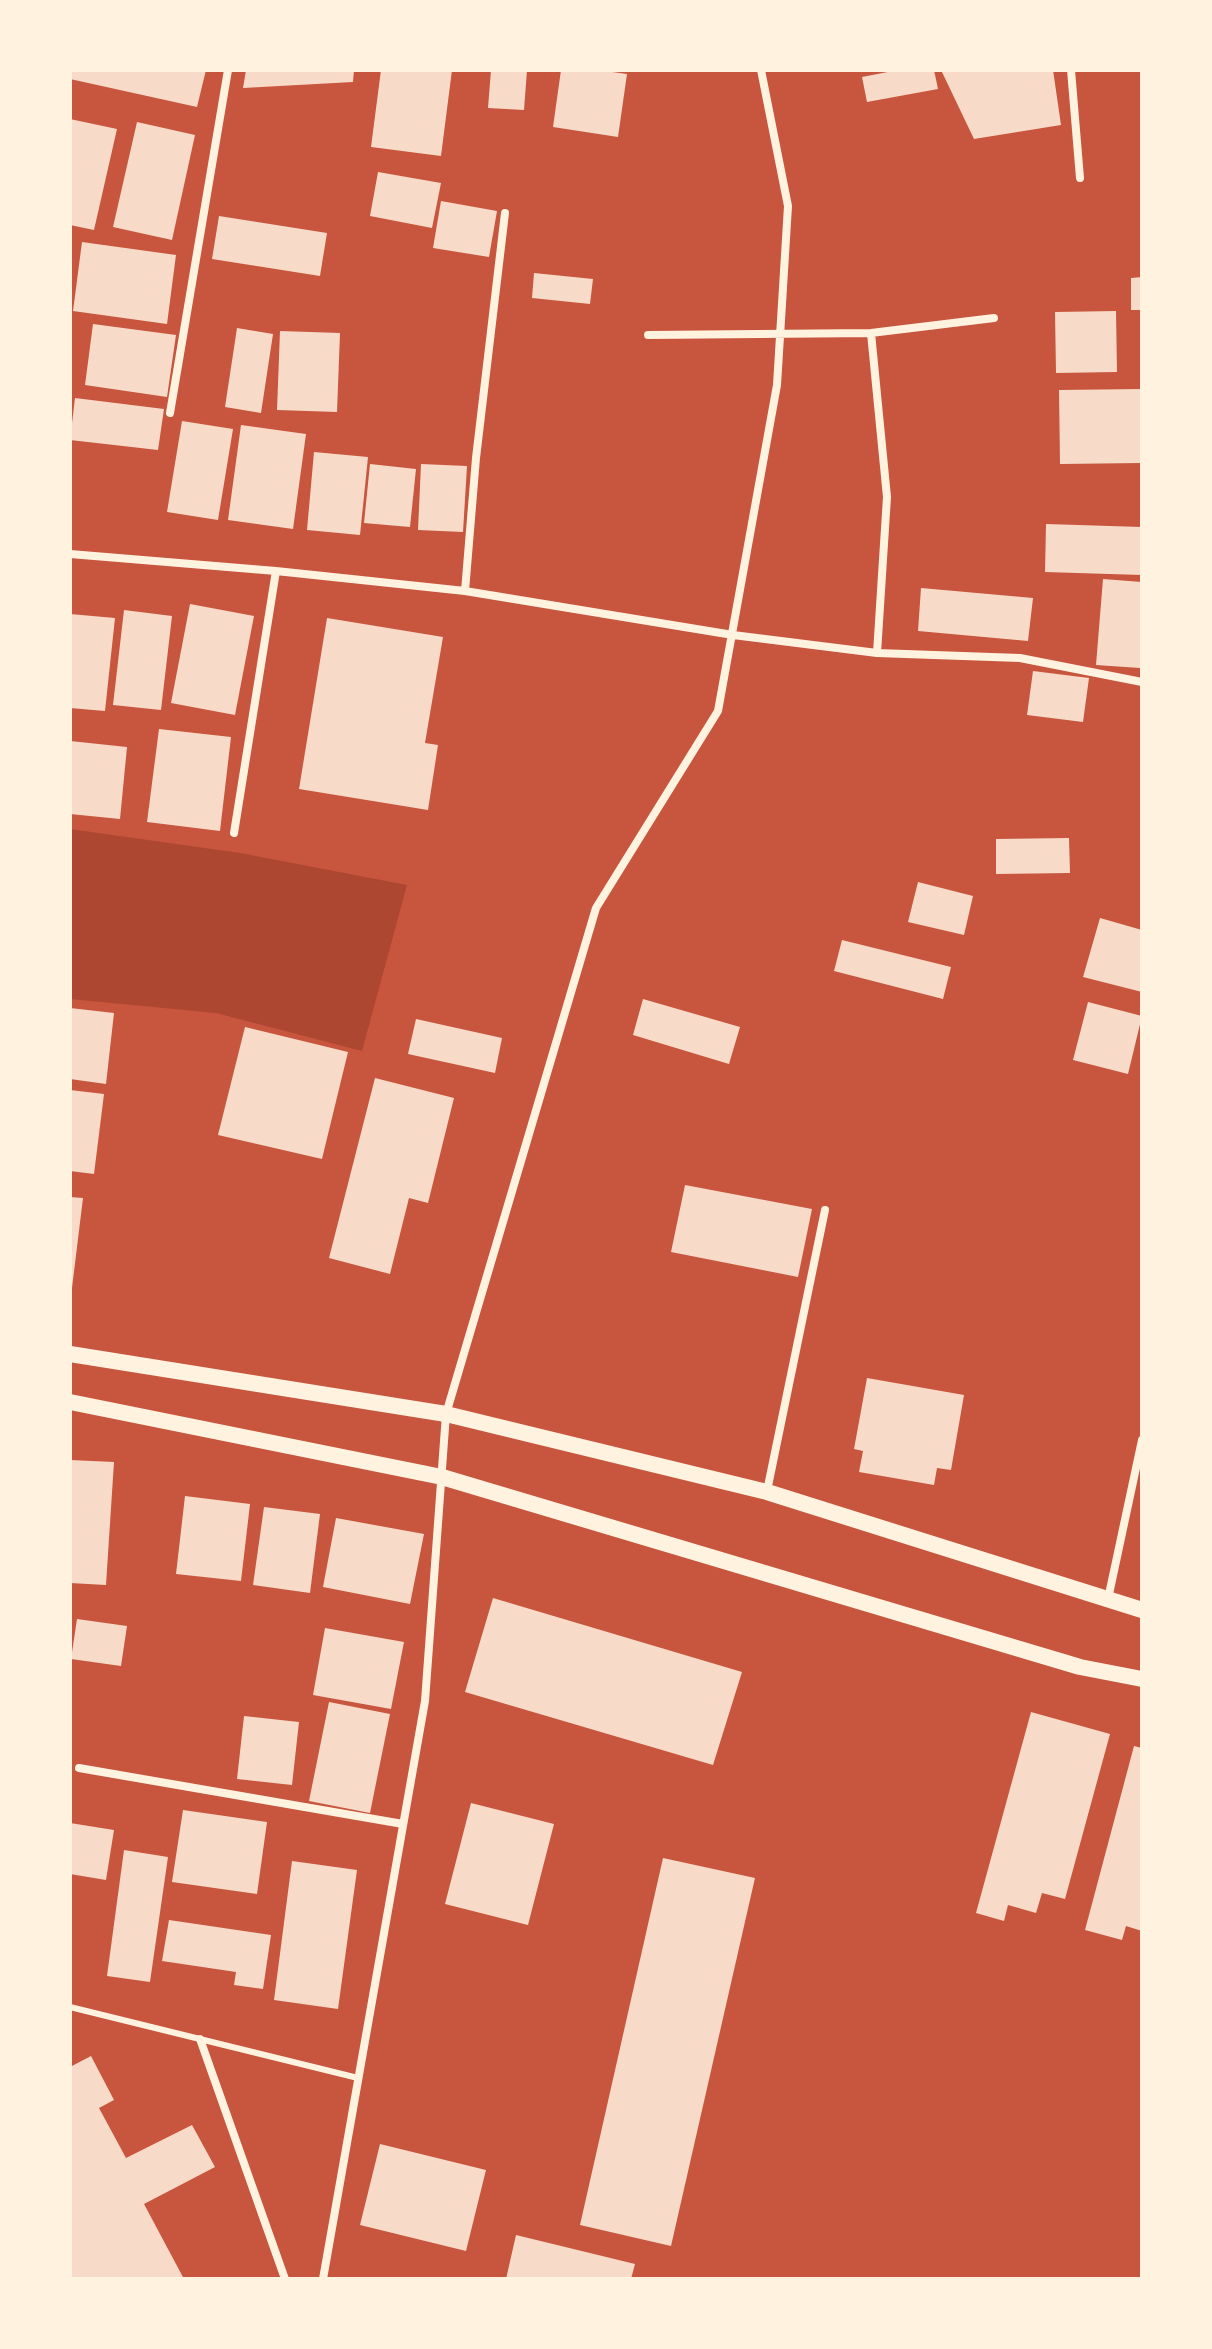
<!DOCTYPE html>
<style>
body{margin:0}
#map{position:relative;width:1212px;height:2349px;overflow:hidden;background:#c8553d;font-family:"Fira Sans Condensed",sans-serif}
canvas{display:block}
.frame{position:absolute;inset:0;border:72px solid #fff3e0;pointer-events:none}
</style>
<div id="map">
<canvas width="1212" height="2349"></canvas>
<div class="frame"></div>
</div>
<script>
const g = document.querySelector('canvas').getContext('2d');
g.lineJoin = 'round';
function paint(path, color) {
  g.fillStyle = color;
  g.fill(path, 'evenodd');
}
function shape(rows) {
  const path = new Path2D();
  for (const r of rows) {
    path.moveTo(r[0], r[1]);
    for (let i = 2; i < r.length; i += 2) path.lineTo(r[i], r[i + 1]);
  }
  return path;
}
function trace(path, color, width, dash) {
  g.strokeStyle = color;
  g.lineWidth = width;
  g.lineCap = dash ? 'butt' : 'round';
  g.setLineDash(dash || []);
  g.stroke(path);
}
const green = shape([
 [70,829,240,853,407,885,362,1051,216,1013,70,999]
]);
const building = shape([
 [70,70,206,70,197,107,70,79],
 [246,70,354,70,353,82,243,88],
 [381,70,452,70,441,156,371,147],
 [491,70,527,70,524,110,488,108],
 [561,70,598,70,627,74,618,137,553,127],
 [898,70,934,70,938,89,867,102,862,77],
 [941,70,1053,70,1061,125,974,139],
 [70,119,117,129,94,230,70,225],
 [137,122,195,135,172,240,113,227],
 [378,172,441,183,432,228,370,216],
 [441,201,497,211,489,257,433,248],
 [219,216,327,233,320,276,212,259],
 [82,242,176,255,167,324,73,311],
 [534,273,593,279,590,304,532,298],
 [1142,277,1142,310,1131,310,1131,278],
 [1116,311,1117,372,1056,373,1055,312],
 [93,324,176,335,167,397,85,385],
 [237,328,273,334,261,413,225,407],
 [280,331,340,333,337,412,277,410],
 [1142,389,1142,463,1060,464,1059,390],
 [75,398,164,409,158,450,70,440],
 [182,421,233,429,218,520,167,512],
 [241,425,306,434,293,529,228,520],
 [314,452,368,457,360,535,307,530],
 [370,464,416,469,410,527,364,523],
 [421,464,467,466,463,532,418,530],
 [1046,524,1142,527,1142,575,1045,572],
 [1103,579,1142,582,1140,668,1096,665],
 [921,588,1033,598,1028,641,918,631],
 [190,604,254,616,235,715,171,703],
 [124,610,172,616,161,710,113,705],
 [70,614,115,618,105,711,70,708],
 [327,618,443,637,425,743,438,745,428,810,299,789],
 [1033,671,1089,678,1083,722,1027,715],
 [159,729,231,737,220,831,147,822],
 [70,741,127,747,120,819,70,814],
 [1069,838,1070,873,996,874,996,839],
 [918,882,973,896,964,935,908,922],
 [1100,918,1142,930,1142,992,1083,977],
 [842,940,951,967,943,999,834,971],
 [643,999,740,1027,729,1064,633,1035],
 [1088,1002,1142,1016,1128,1074,1073,1060],
 [70,1008,114,1013,106,1084,70,1079],
 [416,1019,502,1038,495,1073,408,1054],
 [245,1027,348,1052,322,1159,218,1135],
 [375,1078,454,1098,428,1203,409,1198,390,1274,329,1258],
 [70,1090,104,1094,94,1174,70,1171],
 [685,1185,812,1209,798,1277,671,1252],
 [70,1197,83,1198,72,1288,70,1287],
 [867,1378,964,1395,951,1470,937,1468,934,1485,859,1472,863,1451,854,1449],
 [70,1460,114,1462,106,1585,70,1583],
 [185,1496,250,1504,241,1581,176,1574],
 [264,1507,320,1514,310,1593,253,1585],
 [336,1518,424,1534,410,1604,323,1587],
 [493,1598,742,1672,713,1765,465,1692],
 [77,1619,127,1626,121,1666,71,1659],
 [325,1628,404,1642,391,1709,313,1695],
 [329,1702,390,1714,370,1813,309,1801],
 [1031,1712,1110,1734,1065,1899,1042,1893,1036,1913,1008,1905,1004,1921,976,1913],
 [244,1716,299,1722,292,1785,237,1779],
 [1134,1746,1142,1748,1142,1931,1126,1926,1122,1940,1085,1930],
 [471,1803,554,1824,528,1925,445,1904],
 [183,1810,267,1822,257,1894,172,1882],
 [70,1823,114,1830,106,1880,70,1874],
 [124,1850,168,1857,150,1982,107,1976],
 [663,1858,755,1878,671,2246,580,2225],
 [292,1861,357,1870,338,2009,274,2000],
 [169,1920,271,1935,263,1989,234,1985,236,1972,162,1961],
 [91,2056,114,2100,99,2108,126,2158,192,2125,215,2167,144,2204,184,2279,70,2279,70,2067],
 [380,2144,486,2170,466,2251,360,2225],
 [516,2235,635,2264,631,2279,506,2279]
]);
const service = shape([
 [70,2007,358,2078]
]);
const minor = shape([
 [1071,70,1080,178],
 [871,333,887,497,877,653],
 [648,335,871,333,994,318],
 [170,413,228,70],
 [70,554,276,571,465,591,733,635,877,653,1020,658,1142,682],
 [465,591,476,458,505,213],
 [234,833,276,571],
 [767,1491,825,1210],
 [1108,1599,1142,1440],
 [79,1768,403,1824],
 [200,2039,285,2279],
 [323,2279,425,1701,446,1414,596,908,718,711,777,385,788,206,761,70]
]);
const secondary = shape([
 [70,1354,446,1414,767,1492,1142,1610],
 [70,1402,442,1477,1080,1667,1142,1679]
]);
paint(green, '#ae4732');
paint(building, '#f7dbc8');
trace(service, '#fff3e0', 6);
trace(minor, '#fff3e0', 8);
trace(secondary, '#fff3e0', 16);
</script>
